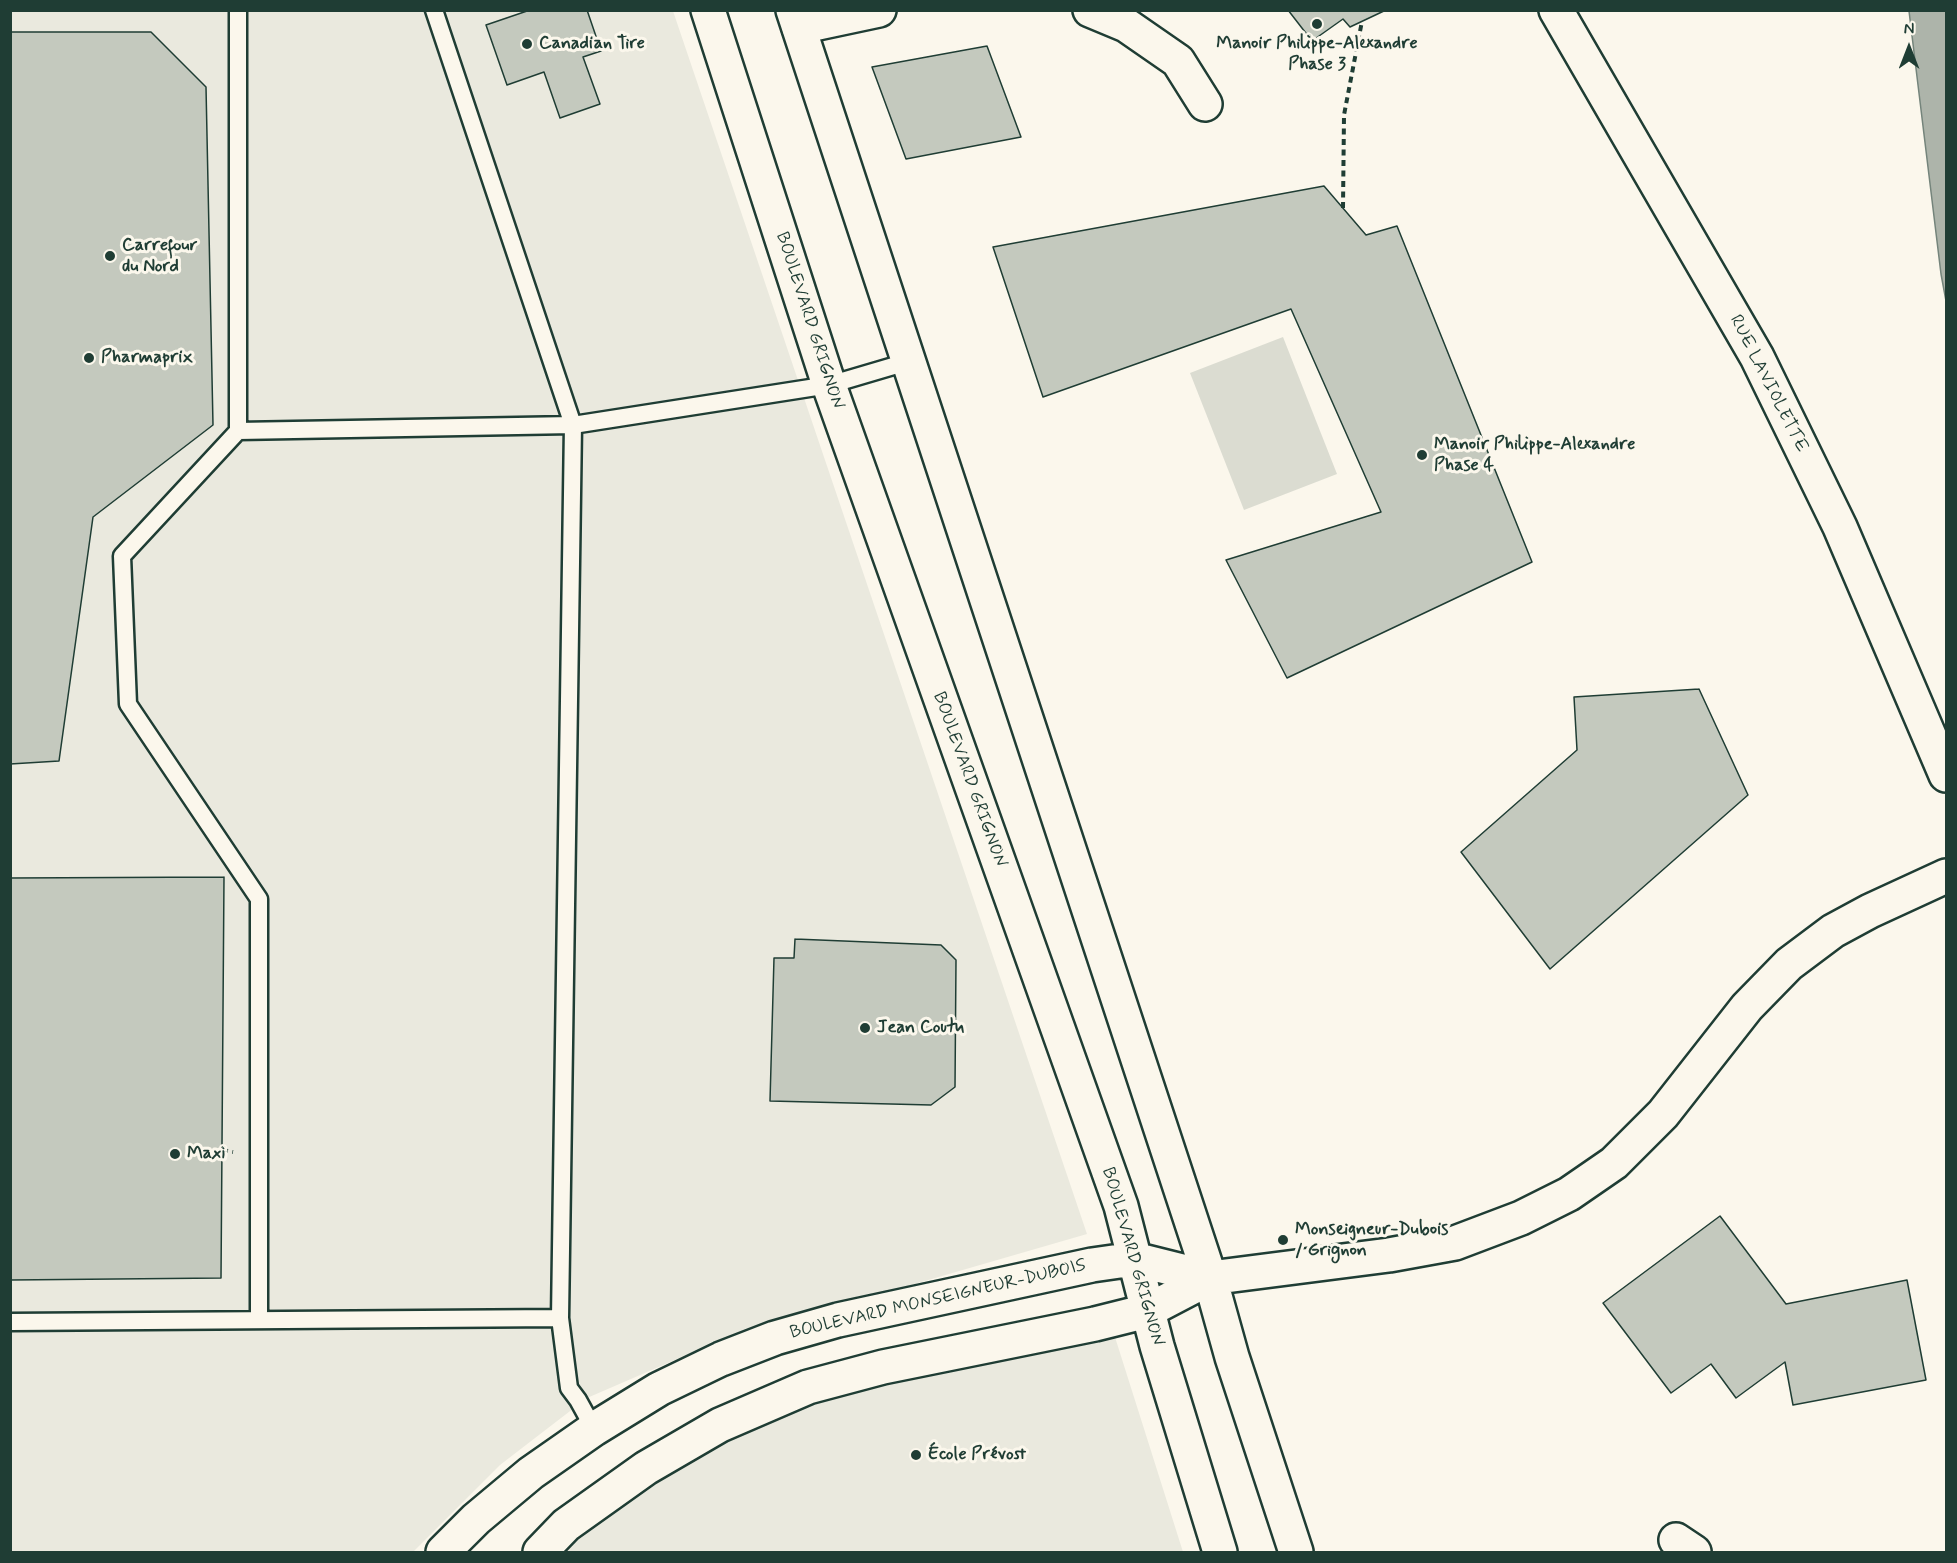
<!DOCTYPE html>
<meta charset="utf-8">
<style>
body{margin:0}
#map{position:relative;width:1957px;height:1563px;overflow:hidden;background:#fbf7ec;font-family:Mynerve,sans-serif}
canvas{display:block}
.frame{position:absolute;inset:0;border:12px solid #1f3d34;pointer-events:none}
.north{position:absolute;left:1879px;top:18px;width:60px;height:60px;-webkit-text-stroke:4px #fbf7ec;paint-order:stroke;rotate:0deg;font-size:16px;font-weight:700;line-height:24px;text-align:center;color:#1f3d34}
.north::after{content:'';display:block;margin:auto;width:21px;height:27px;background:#1f3d34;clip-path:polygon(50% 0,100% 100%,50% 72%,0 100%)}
</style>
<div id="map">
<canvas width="1957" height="1563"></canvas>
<div class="frame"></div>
<div class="north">N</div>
</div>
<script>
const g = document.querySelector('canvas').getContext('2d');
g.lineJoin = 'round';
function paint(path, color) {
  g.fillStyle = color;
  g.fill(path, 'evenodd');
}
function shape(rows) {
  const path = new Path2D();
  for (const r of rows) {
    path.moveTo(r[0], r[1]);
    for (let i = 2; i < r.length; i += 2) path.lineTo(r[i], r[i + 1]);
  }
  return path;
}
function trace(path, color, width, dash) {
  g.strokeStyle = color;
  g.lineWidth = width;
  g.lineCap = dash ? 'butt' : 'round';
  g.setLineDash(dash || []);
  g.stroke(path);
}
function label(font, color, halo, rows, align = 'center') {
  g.font = font + ' Mynerve,sans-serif';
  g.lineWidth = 6;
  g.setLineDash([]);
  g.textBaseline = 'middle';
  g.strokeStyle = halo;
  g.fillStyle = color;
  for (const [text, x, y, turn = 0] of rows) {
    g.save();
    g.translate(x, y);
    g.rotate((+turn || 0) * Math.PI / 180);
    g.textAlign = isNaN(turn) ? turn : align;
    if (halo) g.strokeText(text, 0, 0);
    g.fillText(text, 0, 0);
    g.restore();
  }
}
const built = shape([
 [11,11,673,11,1087,1234,721,1340,587,1398,500,1465,413,1552,11,1552],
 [1114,1334,1183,1552,552,1552,598,1498,762,1412]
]);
const green = shape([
 [1283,337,1337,474,1244,510,1190,373]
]);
const water = shape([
 [1909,11,1946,11,1946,301,1941,274,1909,11]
]);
const building = shape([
 [530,10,587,10,601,51,583,57,600,104,560,118,544,72,507,85,486,25,530,10],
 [1288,10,1386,10,1350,27,1343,19,1312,41,1288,10],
 [10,32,151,32,206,87,213,425,93,517,59,761,10,764,10,32],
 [987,46,1021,137,906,159,872,67,987,46],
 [1324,186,1366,235,1397,226,1532,562,1287,678,1226,560,1381,512,1291,309,1043,397,993,247,1324,186],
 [1699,689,1748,795,1550,969,1461,852,1577,750,1574,697,1699,689],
 [224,877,221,1278,10,1280,10,878,224,877],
 [795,939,941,945,956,960,955,1087,931,1105,770,1101,774,958,794,958,795,939],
 [1720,1216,1786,1304,1907,1280,1926,1380,1793,1405,1785,1362,1736,1398,1711,1364,1671,1393,1603,1303,1720,1216]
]);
const path = shape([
 [1343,208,1344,115,1362,21],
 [222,1150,233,1152]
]);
const lane = shape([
 [238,10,238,431,122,556,128,704,259,899,259,1320],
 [434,10,573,425,560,1318],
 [238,431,573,425,829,385,907,362],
 [10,1322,560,1318,569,1388,578,1400,594,1429]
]);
const street = shape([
 [1090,10,1126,25,1178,61,1205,104],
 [799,27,879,10],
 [1676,1540,1694,1552]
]);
const secondary = shape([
 [708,10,829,385,1121,1206,1157,1346,1220,1552],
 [793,10,1210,1278,1232,1357,1296,1552],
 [1556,10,1757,357,1840,527,1946,775],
 [443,1552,476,1519,531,1473,594,1429,659,1389,721,1359,775,1338,838,1320,1092,1265,1134,1259,1210,1278,1389,1255,1455,1243,1521,1218,1569,1194,1614,1163,1663,1114,1747,1007,1789,964,1833,931,1870,911,1946,876],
 [540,1552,566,1525,646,1468,720,1425,808,1387,883,1367,1095,1324,1147,1311,1210,1278]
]);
const markers = [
 [1317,24,6,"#1f3d34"],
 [527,44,6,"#1f3d34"],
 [110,256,6,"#1f3d34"],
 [89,358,6,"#1f3d34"],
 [1422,455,6,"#1f3d34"],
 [865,1028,6,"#1f3d34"],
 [175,1154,6,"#1f3d34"],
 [1283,1240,6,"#1f3d34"],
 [916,1455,6,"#1f3d34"]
];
const poiNames = [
 ["Canadian Tire",539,44],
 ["Manoir Philippe-Alexandre",1317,44,"center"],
 ["Phase 3",1317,65,"center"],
 ["Carrefour",122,246],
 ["du Nord",122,267],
 ["Pharmaprix",101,358],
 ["Manoir Philippe-Alexandre",1434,445],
 ["Phase 4",1434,466],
 ["Jean Coutu",877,1028],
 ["Maxi",187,1154],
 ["Monseigneur-Dubois",1295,1230],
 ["/ Grignon",1295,1251],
 ["École Prévost",928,1455]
];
const streetNames = [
 ["BOULEVARD GRIGNON",809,321,72],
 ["RUE LAVIOLETTE",1768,384,63],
 ["BOULEVARD GRIGNON",969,780,70],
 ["BOULEVARD GRIGNON",1132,1257,74],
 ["BOULEVARD MONSEIGNEUR-DUBOIS",938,1300,-13]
];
paint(built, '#eae9de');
paint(green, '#dbdcd1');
paint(water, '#adb4aa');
trace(water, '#74847b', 1.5);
paint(building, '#c4c9be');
trace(building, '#1f3d34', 1.5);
trace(lane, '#1f3d34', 21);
trace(street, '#1f3d34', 38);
trace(secondary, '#1f3d34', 38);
trace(path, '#1f3d34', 4, [6, 4.5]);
trace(lane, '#fbf7ec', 16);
trace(street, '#fbf7ec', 33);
trace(secondary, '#fbf7ec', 33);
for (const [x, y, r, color] of markers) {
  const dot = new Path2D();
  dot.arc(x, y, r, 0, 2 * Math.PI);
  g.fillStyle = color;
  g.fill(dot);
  trace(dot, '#fbf7ec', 2);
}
label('bold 18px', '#1f3d34', '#fbf7ec', poiNames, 'left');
label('18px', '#1f3d34', '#fbf7ec', streetNames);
</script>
